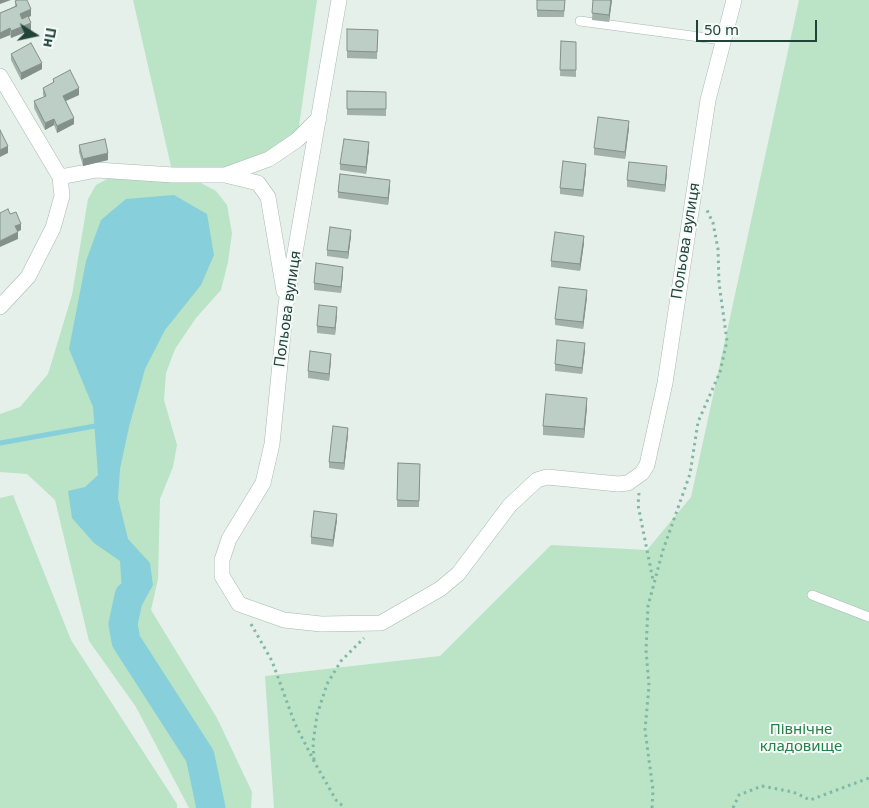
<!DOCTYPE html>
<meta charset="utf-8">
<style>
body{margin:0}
#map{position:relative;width:869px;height:808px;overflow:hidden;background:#e5f0ea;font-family:"Noto Sans",sans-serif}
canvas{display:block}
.north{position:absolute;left:10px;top:10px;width:50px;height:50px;-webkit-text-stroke:4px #f6fbf9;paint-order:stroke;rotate:100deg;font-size:14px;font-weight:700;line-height:20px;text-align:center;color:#21443a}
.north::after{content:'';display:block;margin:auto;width:18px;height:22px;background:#21443a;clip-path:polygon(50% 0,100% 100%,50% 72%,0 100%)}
.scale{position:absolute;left:696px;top:20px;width:121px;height:22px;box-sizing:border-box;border:2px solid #21443a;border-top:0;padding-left:6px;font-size:15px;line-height:18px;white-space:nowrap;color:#21443a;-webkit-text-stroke:4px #f6fbf9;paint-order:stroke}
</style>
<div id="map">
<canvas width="869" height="808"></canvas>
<div class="north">Пн</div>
<div class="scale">50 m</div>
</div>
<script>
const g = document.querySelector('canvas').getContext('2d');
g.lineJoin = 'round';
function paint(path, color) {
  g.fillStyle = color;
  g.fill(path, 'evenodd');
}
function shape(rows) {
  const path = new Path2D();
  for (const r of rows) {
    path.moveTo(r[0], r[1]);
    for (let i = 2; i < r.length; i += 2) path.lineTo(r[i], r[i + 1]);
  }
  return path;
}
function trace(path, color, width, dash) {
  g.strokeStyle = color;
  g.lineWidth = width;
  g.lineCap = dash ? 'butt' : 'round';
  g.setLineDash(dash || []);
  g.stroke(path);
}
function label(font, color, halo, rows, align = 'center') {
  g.font = font + ' "Noto Sans",sans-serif';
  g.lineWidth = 4;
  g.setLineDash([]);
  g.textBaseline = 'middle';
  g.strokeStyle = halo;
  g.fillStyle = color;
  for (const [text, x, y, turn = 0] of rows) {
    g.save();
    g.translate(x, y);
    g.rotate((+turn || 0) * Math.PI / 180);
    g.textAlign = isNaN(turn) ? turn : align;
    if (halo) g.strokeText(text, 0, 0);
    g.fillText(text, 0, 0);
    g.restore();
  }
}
const green = shape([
 [133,0,317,0,297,140,225,175,173,175],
 [799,0,869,0,869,808,274,808,265,676,440,656,551,545,647,550,691,497],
 [158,177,199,182,216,191,227,205,232,233,228,262,221,290,196,318,175,349,166,373,164,400,177,445,173,467,160,499,158,579,151,610,217,718,252,792,251,808,189,808,136,707,89,641,55,500,27,474,0,472,0,414,20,407,48,374,72,295,88,199,96,185,109,178],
 [13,495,71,640,177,804,177,808,0,808,0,498]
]);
const water = shape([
 [174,195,207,214,214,255,201,285,165,330,145,369,129,427,120,469,118,498,128,539,150,563,153,585,142,605,122,592,120,561,94,543,72,518,68,491,85,487,98,475,93,407,69,349,86,261,101,220,126,199]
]);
const stream = shape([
 [0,443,95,426]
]);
const river = shape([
 [129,596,123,624,126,641,200,756,211,808]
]);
const path = shape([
 [639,493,638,505,653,580],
 [251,624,272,661,295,724,315,763,336,800,345,808],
 [314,760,313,743,317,715,327,684,341,661,364,638],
 [652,808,653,790,645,730,649,686,646,650,648,606,663,550,690,474,698,422,720,372,727,341,719,283,718,249,713,223,707,210],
 [733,808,739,795,762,786,793,792,810,800,869,778]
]);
const service = shape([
 [580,21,722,40],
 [812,595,869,617]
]);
const minor = shape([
 [339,0,286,304,272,444,263,483,229,539,222,560,222,576,239,604,284,620,321,624,381,623,440,589,458,574,510,505,537,480,547,477,618,484,628,483,642,473,647,465,665,383,708,100,734,0],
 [0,76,60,177,62,196,53,228,28,277,0,307],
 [225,175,258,183,268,197,284,291],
 [60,177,97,170,173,175,225,175,269,159,297,140,319,118]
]);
const wall = shape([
 [537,0,565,0,564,17,537,17],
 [593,0,612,0,609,22,592,20],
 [15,1,31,16,29,17,31,30,11,38,10,35,0,39,0,13,15,6],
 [347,29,378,30,377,59,347,58],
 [561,41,576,42,576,77,560,76],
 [11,54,42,69,21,80,11,60],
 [53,79,79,95,66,101,74,124,57,133,54,125,45,130,34,108,34,101,44,97,43,95,43,88,53,83],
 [347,91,386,92,386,116,347,115],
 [629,128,625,159,594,155,594,148],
 [79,145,108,160,83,166,79,152],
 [369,149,366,174,340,170,340,164],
 [586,170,583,197,560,194,560,188],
 [667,173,665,192,627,187,627,180],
 [390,187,388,205,338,198,338,192],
 [351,236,348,259,327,256,327,250],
 [584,243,580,271,551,267,551,261],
 [343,273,341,293,314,290,314,283],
 [587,297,583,329,555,325,555,319],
 [337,314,335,335,317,333,317,326],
 [585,350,582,374,555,371,555,364],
 [331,360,329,381,308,378,308,371],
 [587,407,584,438,543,435,543,426],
 [348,435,344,470,329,468,329,462],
 [398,463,420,464,419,507,397,507],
 [337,520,333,547,311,544,311,537]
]);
const shadedWall = shape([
 [0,0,11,0,0,4],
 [611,0,612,0,609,22,609,15],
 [31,9,31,16,20,20,20,14],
 [31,23,31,30,11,38,11,31],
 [10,28,10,35,0,39,0,33],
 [42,63,42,69,21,80,21,73],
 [79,88,79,95,63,102,63,96],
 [74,118,74,124,57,133,57,126],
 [54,119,54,125,45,130,45,123],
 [629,121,629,128,625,159,625,152],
 [369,142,369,149,366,174,366,167],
 [8,146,8,153,0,157,0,150],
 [108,153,108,160,83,166,83,159],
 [586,164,586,170,583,197,583,190],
 [667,166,667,173,665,192,665,185],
 [390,180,390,187,388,205,388,198],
 [21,224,21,230,15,233,15,226],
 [351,230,351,236,348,259,348,252],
 [18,232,18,239,0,247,0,241],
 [584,236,584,243,580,271,580,264],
 [343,267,343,273,341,293,341,287],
 [587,290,587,297,583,329,583,322],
 [337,307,337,314,335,335,335,328],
 [585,343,585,350,582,374,582,368],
 [331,354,331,360,329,381,329,374],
 [587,398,587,407,584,438,584,429],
 [348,428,348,435,344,470,344,463],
 [337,514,337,520,333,547,333,540]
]);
const building = shape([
 [17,0,27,0,31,9,20,14,22,19,28,16,31,23,11,31,10,28,0,33,0,13,17,6,15,1,17,0],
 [537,0,565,0,564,11,537,10,537,0],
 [593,0,611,0,609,15,592,13,593,0],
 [347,29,378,30,377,52,347,51,347,29],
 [561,41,576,42,576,70,560,70,561,41],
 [31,43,42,63,21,73,11,54,31,43],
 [70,70,79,88,63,96,74,118,57,126,54,119,45,123,34,101,46,96,43,88,54,82,53,79,70,70],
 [347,91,386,92,386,109,347,109,347,91],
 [598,117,629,121,625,152,594,148,598,117],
 [0,130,8,146,0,150,0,130],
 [105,139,108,153,83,159,79,145,105,139],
 [344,139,369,142,366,167,340,164,344,139],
 [563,161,586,164,583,190,560,188,563,161],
 [629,162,667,166,665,185,627,180,629,162],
 [340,174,390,180,388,198,338,192,340,174],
 [8,209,10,214,16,212,21,224,15,226,18,232,0,241,0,213,8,209],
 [330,227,351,230,348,252,327,250,330,227],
 [555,232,584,236,580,264,551,261,555,232],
 [316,263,343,267,341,287,314,283,316,263],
 [559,287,587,290,583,322,555,319,559,287],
 [319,305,337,307,335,328,317,326,319,305],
 [557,340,585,343,582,368,555,364,557,340],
 [310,351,331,354,329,374,308,371,310,351],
 [546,394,587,398,584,429,543,426,546,394],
 [333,426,348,428,344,463,329,462,333,426],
 [398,463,420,464,419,501,397,500,398,463],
 [314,511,337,514,333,540,311,537,314,511]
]);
const streetNames = [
 ["Польова вулиця",686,241,-81],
 ["Польова вулиця",288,309,-82]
];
const parkNames = [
 ["Північне",801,730],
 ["кладовище",801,747]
];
paint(green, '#bbe3c5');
paint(water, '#87d0db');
trace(stream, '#87d0db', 5);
trace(river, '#87d0db', 29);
trace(service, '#a6b9b2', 10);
trace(minor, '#a6b9b2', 16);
trace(path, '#81b7a5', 3, [2.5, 4]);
trace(service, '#fff', 9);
trace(minor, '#fff', 15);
paint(wall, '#a2b1aa');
paint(shadedWall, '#84908b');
paint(building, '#bccec6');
trace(building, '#84908b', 1);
label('15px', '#21443a', '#f6fbf9', streetNames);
label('15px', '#258147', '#f6fbf9', parkNames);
</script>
